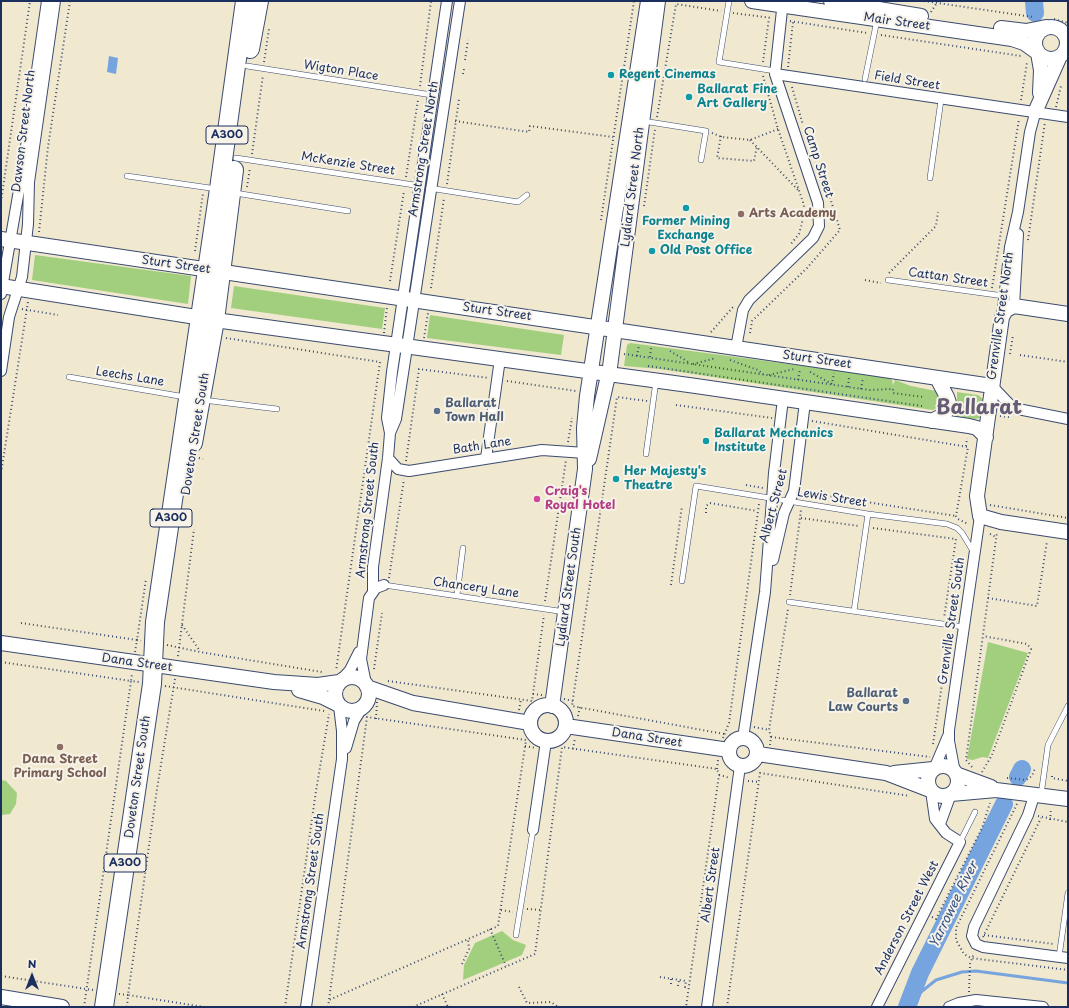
<!DOCTYPE html>
<style>
body{margin:0}
#map{position:relative;width:1069px;height:1008px;overflow:hidden;background:#f0e8cf;font-family:"Playpen Sans",sans-serif}
canvas{display:block}
.frame{position:absolute;inset:0;border:2px solid #1b2f5e;pointer-events:none}
.north{position:absolute;left:12px;top:956px;width:40px;height:40px;-webkit-text-stroke:3px #f7f3e8;paint-order:stroke;rotate:0deg;font-size:11px;font-weight:700;line-height:16px;text-align:center;color:#1b2f5e}
.north::after{content:'';display:block;margin:auto;width:14px;height:18px;background:#1b2f5e;clip-path:polygon(50% 0,100% 100%,50% 72%,0 100%)}
</style>
<div id="map">
<canvas width="1069" height="1008"></canvas>
<div class="frame"></div>
<div class="north">N</div>
</div>
<script>
const g = document.querySelector('canvas').getContext('2d');
g.lineJoin = 'round';
function paint(path, color) {
  g.fillStyle = color;
  g.fill(path, 'evenodd');
}
function shape(rows) {
  const path = new Path2D();
  for (const r of rows) {
    if (r.length === 3) {
      path.moveTo(r[0] + r[2], r[1]);
      path.arc(r[0], r[1], r[2], 0, 2 * Math.PI);
      continue;
    }
    path.moveTo(r[0], r[1]);
    for (let i = 2; i < r.length; i += 2) path.lineTo(r[i], r[i + 1]);
  }
  return path;
}
function trace(path, color, width, dash) {
  g.strokeStyle = color;
  g.lineWidth = width;
  g.lineCap = dash ? 'butt' : 'round';
  g.setLineDash(dash || []);
  g.stroke(path);
}
function label(font, color, halo, rows, align = 'center') {
  g.font = font + ' "Playpen Sans",sans-serif';
  g.lineWidth = 4;
  g.setLineDash([]);
  g.textBaseline = 'middle';
  g.strokeStyle = halo;
  g.fillStyle = color;
  for (const [text, x, y, turn = 0] of rows) {
    g.save();
    g.translate(x, y);
    g.rotate((+turn || 0) * Math.PI / 180);
    g.textAlign = isNaN(turn) ? turn : align;
    if (halo) g.strokeText(text, 0, 0);
    g.fillText(text, 0, 0);
    g.restore();
  }
}
const green = shape([
 [35,255,191,276,188,304,32,280],
 [234,286,385,308,382,329,231,308],
 [430,315,564,335,561,355,427,338],
 [630,343,888,377,892,380,893,385,895,380,911,386,936,391,942,400,942,405,933,410,660,369,624,366,627,345],
 [957,392,978,395,983,399,985,403,982,415,980,418,975,419,954,416,957,405],
 [988,642,1028,653,988,758,982,757,973,760,967,759],
 [1,780,6,781,17,793,16,804,10,814,1,815],
 [502,931,513,940,526,945,522,955,463,980,464,965,475,943]
]);
const water = shape([
 [109,56,118,58,116,74,107,72]
]);
const stream = shape([
 [908,1007,916,996,936,980,962,972,976,971,1068,983]
]);
const river = shape([
 [1034,1,1035,13],
 [1018,777,1022,769],
 [907,1007,920,973,1004,804]
]);
const path = shape([
 [924,1,1033,17],
 [931,12,938,1],
 [733,13,772,18],
 [1054,19,1068,23],
 [790,21,867,33],
 [881,35,1021,56],
 [465,60,468,40],
 [264,62,269,29],
 [763,62,769,18],
 [788,67,793,22],
 [463,74,464,69],
 [763,76,778,129,804,205,802,223,799,234,790,245],
 [420,86,431,1],
 [792,87,803,125],
 [1021,100,1027,63],
 [1056,107,1061,86],
 [657,117,676,4,721,11],
 [455,121,529,132,530,126,613,137],
 [712,133,722,137,750,140,778,129],
 [721,136,717,158,754,161,757,146],
 [750,140,799,191],
 [252,154,263,75],
 [406,177,418,100],
 [447,184,459,99],
 [247,187,250,168],
 [1,202,30,1],
 [644,206,655,129],
 [601,220,634,1],
 [39,232,48,147,70,1],
 [1028,240,1045,122],
 [195,251,203,193],
 [889,273,936,226,938,212],
 [865,280,881,283],
 [390,281,404,191],
 [431,288,444,198],
 [992,288,1019,119],
 [22,309,58,315],
 [711,332,733,307],
 [384,333,387,307],
 [750,333,752,321,807,268,840,230,829,194,811,148],
 [226,338,380,362,336,671],
 [424,338,428,313],
 [670,351,690,363],
 [624,354,869,390,893,389,893,393,923,397],
 [1010,354,1013,335],
 [1020,355,1068,362],
 [637,356,639,345],
 [650,357,651,348],
 [730,360,758,370,764,375],
 [693,364,716,358],
 [648,366,922,406],
 [810,372,832,384,834,373],
 [769,375,794,369],
 [798,380,800,369],
 [507,381,576,391],
 [848,387,849,377],
 [861,389,863,378],
 [647,401,617,397,572,706,724,734],
 [676,405,772,418],
 [971,415,973,396],
 [1000,416,1009,417],
 [812,421,968,447,956,516,958,519,968,524],
 [568,442,572,418],
 [966,446,967,438],
 [195,457,203,459],
 [406,461,419,369,489,378],
 [1,473,28,302],
 [689,477,696,478],
 [746,485,763,488],
 [803,492,956,516],
 [990,505,1068,518],
 [706,513,706,506,710,503,757,511],
 [801,518,859,526],
 [873,528,956,539,944,618],
 [990,534,996,537],
 [389,578,404,479],
 [671,585,682,506],
 [790,595,801,510],
 [988,598,1037,606,1047,541],
 [545,601,566,460],
 [21,623,137,640,146,579],
 [182,625,200,651],
 [167,645,200,652,322,672],
 [135,652,137,640,141,641],
 [178,656,194,529],
 [1,662,131,681,132,674],
 [374,669,382,613],
 [175,679,157,789,128,995,204,1007],
 [388,681,532,701,544,615],
 [165,686,324,711],
 [533,694,542,695],
 [564,699,573,701],
 [519,710,521,699],
 [578,716,580,707],
 [376,719,377,702],
 [754,727,769,730],
 [771,737,930,757],
 [723,738,729,723,759,504],
 [933,744,949,637,947,632],
 [770,745,771,737,769,730,788,609],
 [525,746,536,748],
 [573,749,575,738],
 [972,767,966,760,997,532],
 [717,769,718,760],
 [982,772,992,755,1031,649,1027,644,983,636],
 [719,775,730,778],
 [1052,776,1052,778,1068,781],
 [1007,778,1026,780,1032,776,1035,768],
 [748,781,759,782],
 [1017,804,956,928,956,940,964,954,971,958,1068,970],
 [1038,816,1068,822],
 [1050,820,1051,809],
 [527,909,541,910],
 [501,910,513,912],
 [932,917,936,919,982,828,990,803],
 [490,929,506,966],
 [984,935,1054,944],
 [983,937,1041,818],
 [462,964,469,949,468,939],
 [1,976,93,990],
 [660,977,686,981,685,987,688,988],
 [671,984,671,979],
 [678,986,679,980],
 [519,987,527,1003,551,1002,558,1007],
 [969,992,970,964,974,953],
 [119,994,128,995,127,1007],
 [442,994,448,1007],
 [84,1007,131,681,139,682],
 [285,1007,316,791,329,714],
 [328,1007,329,1000,367,717,526,740,498,926,329,1000],
 [413,1007,535,954,562,747,717,769,719,775,686,1007],
 [727,1007,760,773,910,796]
]);
const lane = shape([
 [729,1,719,62,775,71],
 [247,66,432,95],
 [865,79,877,20],
 [643,121,706,131,701,160],
 [236,158,421,186],
 [127,176,217,189],
 [930,178,941,100],
 [429,188,518,202,527,195],
 [235,193,348,211],
 [888,280,1004,296],
 [69,377,185,397],
 [203,400,277,409],
 [646,454,656,381],
 [682,581,696,486,868,514,947,524,957,528,962,533,973,551],
 [384,585,565,612],
 [457,595,463,548],
 [789,602,964,627],
 [854,611,868,514],
 [1041,795,1048,745,1068,706],
 [960,842,975,812],
 [516,935,533,830],
 [1059,957,1068,893]
]);
const street = shape([
 [775,74,1068,117],
 [1,294,23,167,47,1],
 [1014,306,1018,234],
 [1002,317,1010,247,1018,212,1030,132,1036,110],
 [736,348,743,310,749,300,813,238,819,226,818,203,775,74,783,1],
 [1,371,9,317,22,277,28,224,29,182,55,1],
 [992,386,1013,408,1068,419],
 [390,433,396,419,460,1],
 [388,458,398,469,409,471,542,450,585,453],
 [486,458,500,359],
 [773,560,784,513,794,491,805,402],
 [373,591,373,567,388,458,390,433,387,418,392,372,447,1],
 [341,680,350,670,359,652],
 [366,684,361,659,369,598,376,588,384,585],
 [743,738,765,592,774,473,783,399],
 [346,748,354,721,362,708],
 [934,769,948,736],
 [955,773,949,741,949,730,980,516],
 [1034,796,1028,815,974,927,972,936,976,944,983,947,1068,958],
 [940,824,951,794],
 [533,830,546,741],
 [306,1007,342,759,342,731,339,706],
 [707,1007,740,766],
 [877,1007,960,842,946,833,935,819,931,791],
 [949,1007,959,1003,976,1000,1043,1007]
]);
const secondary = shape([
 [752,1,1012,39,1024,43,1038,53],
 [831,1,921,16],
 [1051,43,16],
 [1001,28,1026,31,1046,27],
 [1038,53,1041,70,1040,93],
 [1036,110,1060,56],
 [1,239,992,386],
 [1,286,215,320,696,386,969,426,977,428,986,437],
 [1068,314,1014,306,1006,310,1002,317,977,496,980,516,1001,522,1068,532],
 [932,421,945,414,949,403,947,397,937,378],
 [589,459,610,367,658,1],
 [1,643,274,682,318,685,339,682],
 [352,694,17],
 [367,687,413,703,530,723],
 [299,690,323,697,337,704],
 [548,723,18],
 [552,706,585,469,584,428,587,396,648,1],
 [566,726,729,750],
 [743,752,14],
 [758,754,886,773,930,790],
 [943,781,15],
 [894,773,933,769],
 [956,774,991,787],
 [951,794,996,790,1068,799],
 [1,997,62,1007]
]);
const highway = shape([
 [250,49,259,1],
 [193,443,215,320,234,170],
 [104,1007,152,684,155,622,219,189,245,1]
]);
const markers = [
 [611,75,4,"#0f9aa8"],
 [689,97,4,"#0f9aa8"],
 [686,208,4,"#0f9aa8"],
 [741,214,4,"#8d6e63"],
 [652,251,4,"#0f9aa8"],
 [437,411,4,"#5c6f8a"],
 [706,441,4,"#0f9aa8"],
 [616,479,4,"#0f9aa8"],
 [537,499,4,"#d1479c"],
 [906,701,4,"#5c6f8a"],
 [60,747,4,"#8d6e63"]
];
const shields = [
 [227,135,42],
 [171,518,42],
 [125,863,42]
];
const shieldNames = [
 ["A300",227,135],
 ["A300",171,518],
 ["A300",125,863]
];
const streetNames = [
 ["Mair Street",897,22,8],
 ["Wigton Place",341,71,9],
 ["Field Street",907,81,9],
 ["Dawson Street North",24,131,-83],
 ["Armstrong Street North",424,149,-81],
 ["Camp Street",818,162,72],
 ["McKenzie Street",348,164,9],
 ["Lydiard Street North",633,187,-83],
 ["Sturt Street",176,265,8],
 ["Cattan Street",948,278,8],
 ["Sturt Street",497,312,8],
 ["Grenville Street North",1001,316,-82],
 ["Sturt Street",817,360,8],
 ["Leechs Lane",130,377,9],
 ["Doveton Street South",196,434,-81],
 ["Bath Lane",482,446,-9],
 ["Lewis Street",832,498,9],
 ["Albert Street",774,506,-75],
 ["Armstrong Street South",368,510,-84],
 ["Lydiard Street South",569,587,-82],
 ["Chancery Lane",476,588,8],
 ["Grenville Street South",952,621,-82],
 ["Dana Street",137,663,8],
 ["Dana Street",647,738,9],
 ["Doveton Street South",138,777,-82],
 ["Armstrong Street South",311,881,-82],
 ["Albert Street",711,885,-82],
 ["Anderson Street West",907,918,-63]
];
const cultureNames = [
 ["Regent Cinemas",619,75],
 ["Ballarat Fine",697,90],
 ["Art Gallery",697,104],
 ["Former Mining",686,222,"center"],
 ["Exchange",686,236,"center"],
 ["Old Post Office",660,251],
 ["Ballarat Mechanics",714,434],
 ["Institute",714,448],
 ["Her Majesty's",624,472],
 ["Theatre",624,486]
];
const educationNames = [
 ["Arts Academy",749,214],
 ["Dana Street",60,760,"center"],
 ["Primary School",60,774,"center"]
];
const serviceNames = [
 ["Ballarat",445,404],
 ["Town Hall",445,418],
 ["Ballarat",898,694,"right"],
 ["Law Courts",898,708,"right"]
];
const hotelNames = [
 ["Craig's",545,492],
 ["Royal Hotel",545,506]
];
const waterNames = [
 ["Yarrowee River",954,905,-64]
];
const townNames = [
 ["Ballarat",979,408]
];
paint(green, '#a1cf7d');
paint(water, '#76a4df');
trace(stream, '#76a4df', 3);
trace(river, '#76a4df', 18);
trace(lane, '#3b4b6f', 6);
trace(street, '#3b4b6f', 12);
trace(secondary, '#3b4b6f', 16);
trace(highway, '#3b4b6f', 20);
trace(path, '#3b4b6f', 2, [1, 3]);
trace(lane, '#fff', 5);
trace(street, '#fff', 10);
trace(secondary, '#fff', 14);
trace(highway, '#fff', 18);
for (const [x, y, r, color] of markers) {
  const dot = new Path2D();
  dot.arc(x, y, r, 0, 2 * Math.PI);
  g.fillStyle = color;
  g.fill(dot);
  trace(dot, '#f7f3e8', 1.5);
}
for (const [x, y, w] of shields) {
  const box = new Path2D();
  box.roundRect(x - w / 2, y - 9, w, 18, 3);
  g.fillStyle = '#f7f3e8';
  g.fill(box);
  trace(box, '#1b2f5e', 1);
}
label('bold 11px', '#1b2f5e', null, shieldNames);
label('12px', '#1b2f5e', '#f7f3e8', streetNames);
label('bold 12px', '#0d838f', '#f7f3e8', cultureNames, 'left');
label('bold 12px', '#785e54', '#f7f3e8', educationNames, 'left');
label('bold 12px', '#4e5e75', '#f7f3e8', serviceNames, 'left');
label('bold 12px', '#b23c85', '#f7f3e8', hotelNames, 'left');
label('italic 13px', '#365285', '#f7f3e8', waterNames);
label('bold 20px', '#635c74', '#f7f3e8', townNames);
</script>
